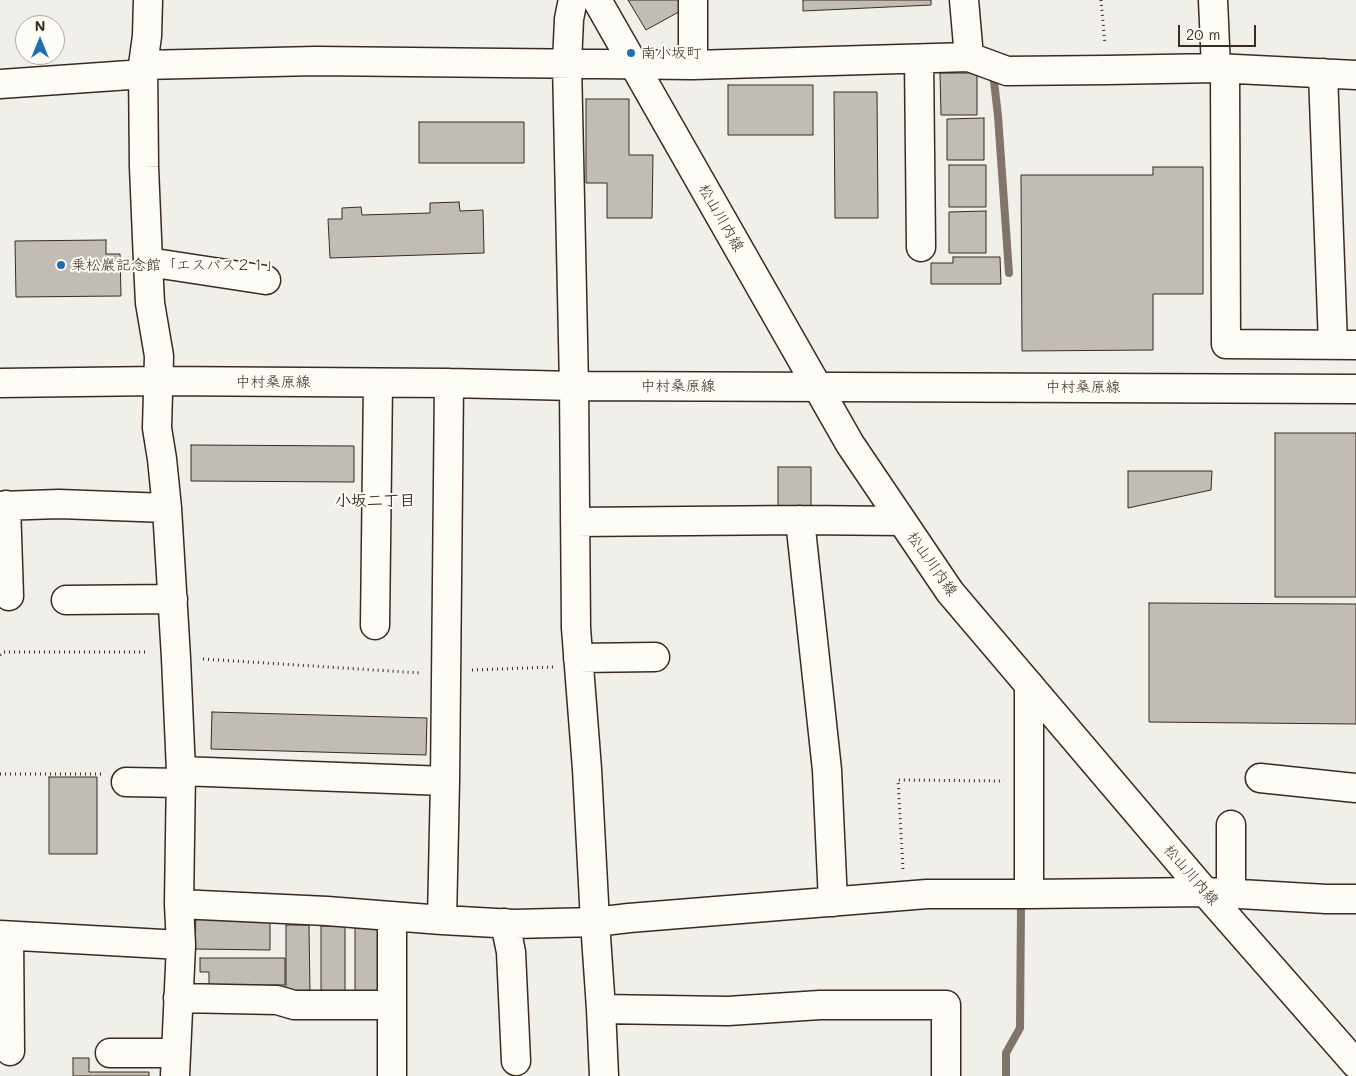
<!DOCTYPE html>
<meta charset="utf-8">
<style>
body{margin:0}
#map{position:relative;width:1356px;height:1076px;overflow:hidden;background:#f1efea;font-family:Mali,sans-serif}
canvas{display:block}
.north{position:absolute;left:15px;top:15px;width:50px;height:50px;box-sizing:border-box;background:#fdfcf7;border:1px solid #afa8a0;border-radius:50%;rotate:0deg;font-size:14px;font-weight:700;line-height:20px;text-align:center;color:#3b2a1e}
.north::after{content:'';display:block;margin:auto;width:18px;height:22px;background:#1f6fb2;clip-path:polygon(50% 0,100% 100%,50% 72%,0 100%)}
.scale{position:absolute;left:1178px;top:25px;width:78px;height:22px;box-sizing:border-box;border:2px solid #3b2a1e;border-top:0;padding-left:6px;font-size:15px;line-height:18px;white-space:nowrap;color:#3b2a1e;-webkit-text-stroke:4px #fdfcf7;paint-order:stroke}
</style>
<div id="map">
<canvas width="1356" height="1076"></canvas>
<div class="north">N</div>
<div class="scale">20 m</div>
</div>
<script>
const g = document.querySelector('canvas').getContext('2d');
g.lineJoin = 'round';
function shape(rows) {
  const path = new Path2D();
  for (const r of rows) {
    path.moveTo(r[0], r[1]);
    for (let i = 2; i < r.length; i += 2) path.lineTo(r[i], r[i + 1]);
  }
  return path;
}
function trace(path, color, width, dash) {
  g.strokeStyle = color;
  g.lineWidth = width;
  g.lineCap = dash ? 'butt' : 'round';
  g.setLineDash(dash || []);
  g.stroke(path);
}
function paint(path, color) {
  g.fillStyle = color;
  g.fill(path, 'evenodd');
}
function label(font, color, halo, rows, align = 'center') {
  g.font = font + ' Mali,"Klee One",sans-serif';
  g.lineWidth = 4;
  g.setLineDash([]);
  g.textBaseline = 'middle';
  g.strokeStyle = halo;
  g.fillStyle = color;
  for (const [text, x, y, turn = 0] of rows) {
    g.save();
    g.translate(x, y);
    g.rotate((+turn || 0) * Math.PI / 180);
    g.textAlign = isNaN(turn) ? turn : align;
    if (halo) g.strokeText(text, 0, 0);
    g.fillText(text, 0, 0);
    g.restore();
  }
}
const stream = shape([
 [993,72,998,116,1009,273],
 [1006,1076,1006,1053,1020,1028,1021,904]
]);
const building = shape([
 [628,0,684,0,684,9,646,30,628,0],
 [803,0,931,0,931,5,803,11,803,0],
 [940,73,977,73,977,115,941,115,940,73],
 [728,85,813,85,813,135,728,135,728,85],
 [834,92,877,92,878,218,835,218,834,92],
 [586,99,629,99,629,155,653,155,652,218,607,218,607,183,586,183,586,99],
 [984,118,984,160,947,160,947,119,984,118],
 [419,122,524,122,524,163,419,163,419,122],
 [949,165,986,165,986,207,949,207,949,165],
 [1153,167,1203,167,1203,294,1153,294,1153,350,1022,351,1021,175,1153,175,1153,167],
 [459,202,460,211,483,210,484,253,330,258,328,219,342,219,342,208,361,207,362,215,430,213,430,203,459,202],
 [986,211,986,253,949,253,949,212,986,211],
 [106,240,106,254,120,254,121,296,16,297,15,241,106,240],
 [953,257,1000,257,1001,284,931,284,931,263,953,263,953,257],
 [1275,433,1356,433,1356,597,1275,597,1275,433],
 [191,445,354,446,354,482,191,481,191,445],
 [778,467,811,467,811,510,778,510,778,467],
 [1128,471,1212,471,1211,490,1128,508,1128,471],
 [1149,603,1356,604,1356,724,1149,722,1149,603],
 [212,712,427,718,426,755,211,749,212,712],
 [49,777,97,777,97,854,49,854,49,777],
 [196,913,270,914,270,950,195,949,196,913],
 [286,925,309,925,310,994,286,994,286,925],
 [321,926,345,926,345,995,321,995,321,926],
 [355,926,379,926,379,995,355,995,355,926],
 [200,958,285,958,285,985,209,986,209,972,200,972,200,958],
 [73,1058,89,1058,89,1072,149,1072,149,1076,73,1076,73,1058]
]);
const path = shape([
 [1101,0,1105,44],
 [0,655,4,652,148,652],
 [203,659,421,673],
 [472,670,553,667],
 [0,774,102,774],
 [903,869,898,780,1004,781]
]);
const minor = shape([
 [148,0,147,36,143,65,144,167,148,262,150,303,159,356,157,428,162,459,167,508,176,658,181,771,179,904,181,945,175,1076],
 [574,0,572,4,569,19,567,63,574,386,576,628,587,769,595,922,601,1009,604,1076],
 [693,0,693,65],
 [964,0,969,57],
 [1213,0,1216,68],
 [919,59,921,247],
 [143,65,316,61,693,65,969,57,1007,71,1107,70,1216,68,1356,75],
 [1225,68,1226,344,1356,345],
 [1323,73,1333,345],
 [0,84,144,74],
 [148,262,266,280],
 [0,383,158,381,449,383,574,386,1356,389],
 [6,505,9,596],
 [0,506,59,504,167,508],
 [800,520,827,770,833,902],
 [575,522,800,520,901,521],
 [66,600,173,599],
 [375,625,378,383],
 [578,658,655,657],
 [1029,685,1029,894],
 [181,771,445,781],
 [1260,778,1356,788],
 [126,782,181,783],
 [1231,825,1231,894],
 [179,904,327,911,442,920,514,924,595,922,629,918,927,894,1029,894,1205,892,1326,899,1356,899],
 [392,916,392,1076],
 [442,920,445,781,449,383],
 [505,923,511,952,516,1061],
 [0,935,181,945],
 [9,936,10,1051],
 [178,998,277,1000,294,1005,392,1005],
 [601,1009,728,1011,820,1005,946,1005,946,1076],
 [110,1053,176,1053]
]);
const major = shape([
 [597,0,850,444,950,592,1205,892,1356,1064]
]);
const markers = [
 [631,53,5,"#1f6fb2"],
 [61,265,5,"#1f6fb2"]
];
const poiNames = [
 ["南小坂町",641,53],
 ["乗松巖記念館「エスパス２１」",71,265]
];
const streetNames = [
 ["松山川内線",721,218,60],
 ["中村桑原線",273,382],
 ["中村桑原線",678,386],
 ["中村桑原線",1083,387],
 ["松山川内線",932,564,55],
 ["松山川内線",1191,875,49]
];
const neighbourhoodNames = [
 ["小坂二丁目",375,501]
];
trace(stream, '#80746b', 8);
paint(building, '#c1bcb4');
trace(building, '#3b2a1e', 1);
trace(minor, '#3b2a1e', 31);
trace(major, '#3b2a1e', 31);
trace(path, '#3b2a1e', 3, [1, 4]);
trace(minor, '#fdfcf7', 28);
trace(major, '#fdfcf7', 28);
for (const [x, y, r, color] of markers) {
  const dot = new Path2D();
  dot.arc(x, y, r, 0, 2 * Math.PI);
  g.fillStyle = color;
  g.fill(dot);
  trace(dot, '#fdfcf7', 2);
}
label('15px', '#3b2a1e', '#fdfcf7', poiNames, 'left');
label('15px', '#3b2a1e', '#fdfcf7', streetNames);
label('bold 16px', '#3b2a1e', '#fdfcf7', neighbourhoodNames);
</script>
